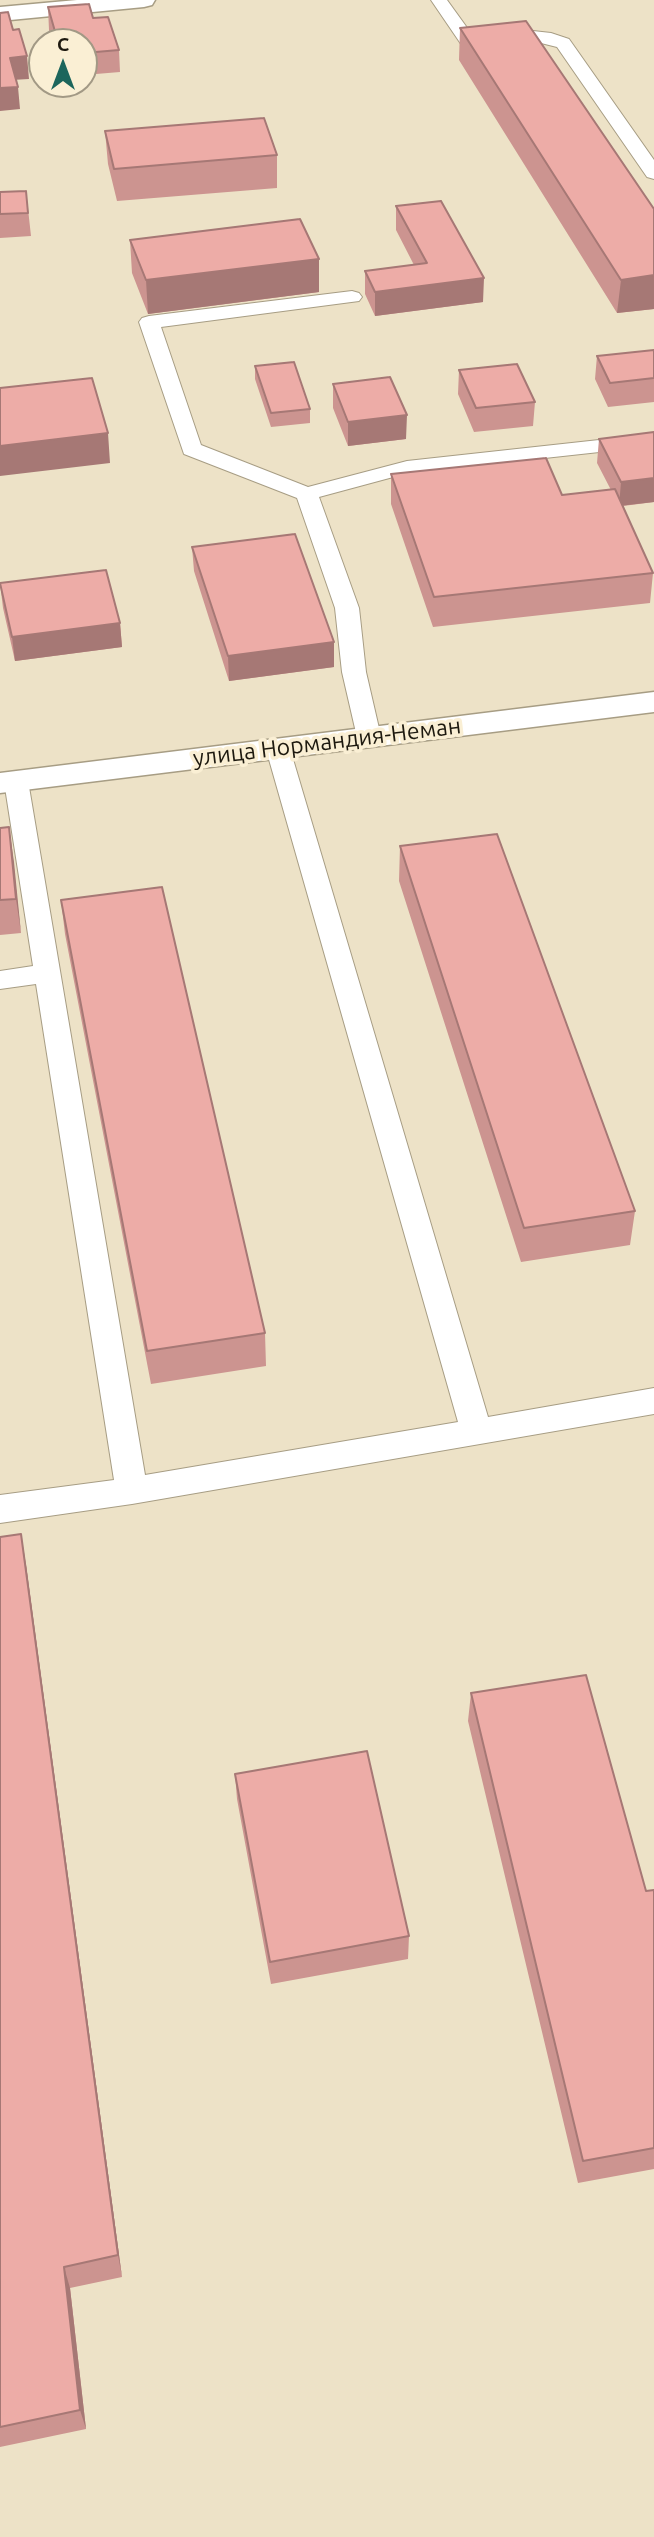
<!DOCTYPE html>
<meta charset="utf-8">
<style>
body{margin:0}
#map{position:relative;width:654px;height:2537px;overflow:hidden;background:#ede2c7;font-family:Ubuntu,sans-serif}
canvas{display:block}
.north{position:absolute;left:28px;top:28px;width:70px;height:70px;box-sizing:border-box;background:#faefd4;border:2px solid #a29985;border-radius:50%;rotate:0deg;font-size:19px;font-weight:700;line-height:28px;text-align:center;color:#1d190f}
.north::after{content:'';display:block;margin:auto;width:24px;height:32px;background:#1c665c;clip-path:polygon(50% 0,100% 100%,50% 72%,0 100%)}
</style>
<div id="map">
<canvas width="654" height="2537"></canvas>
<div class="north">С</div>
</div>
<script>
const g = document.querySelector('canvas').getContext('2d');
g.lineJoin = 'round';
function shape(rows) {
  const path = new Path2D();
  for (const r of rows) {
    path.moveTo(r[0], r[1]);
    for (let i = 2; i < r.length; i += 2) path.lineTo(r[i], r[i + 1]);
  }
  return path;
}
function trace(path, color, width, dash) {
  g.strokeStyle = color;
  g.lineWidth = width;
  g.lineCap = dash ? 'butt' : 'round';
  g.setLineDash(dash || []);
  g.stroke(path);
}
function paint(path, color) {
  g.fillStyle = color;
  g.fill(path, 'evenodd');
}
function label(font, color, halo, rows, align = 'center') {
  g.font = font + ' Ubuntu,sans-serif';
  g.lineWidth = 7;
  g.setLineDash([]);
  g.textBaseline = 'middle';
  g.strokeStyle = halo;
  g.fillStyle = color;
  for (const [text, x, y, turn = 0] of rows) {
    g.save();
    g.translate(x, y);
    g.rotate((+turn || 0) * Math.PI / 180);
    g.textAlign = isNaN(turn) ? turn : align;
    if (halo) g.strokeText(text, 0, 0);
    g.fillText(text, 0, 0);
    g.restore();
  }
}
const lane = shape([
 [431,0,447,0,473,36,533,31,551,33,569,39,654,160,654,179,647,177,557,47,533,41,478,47,461,44,431,0],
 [352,291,359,293,362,297,359,301,161,327,201,445,308,487,407,461,654,434,654,446,408,473,319,497,359,608,366,672,381,737,378,742,369,745,360,742,357,737,342,672,335,608,297,498,184,454,139,322,142,318,149,316,352,291],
 [278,741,287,743,290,749,488,1417,654,1388,654,1414,132,1504,0,1523,0,1495,114,1480,36,984,0,989,0,971,33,966,4,781,7,775,16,773,25,775,28,781,145,1475,458,1422,266,749,269,743,278,741]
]);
const street = shape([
 [77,0,155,0,152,5,144,7,0,21,0,7,77,0]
]);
const secondary = shape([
 [654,692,654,712,0,793,0,773,654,692]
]);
const wall = shape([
 [48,7,93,18,119,50,120,72,84,75,84,42,53,42,49,30],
 [460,28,654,209,654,309,617,313,459,60],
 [105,131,277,155,277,188,117,201,108,164],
 [26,191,31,236,0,238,0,192],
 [396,206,483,302,375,316,365,294,365,271,414,265,396,230],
 [130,240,319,259,319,292,148,314,132,273],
 [654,350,654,402,608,407,595,379,597,356],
 [255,366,310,409,310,423,271,427,255,379],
 [459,370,535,402,533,426,474,432,458,394],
 [333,384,406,439,348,446,333,408],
 [654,432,654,502,623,506,653,573,650,603,433,627,391,504,391,474,562,495,611,490,597,463,599,439],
 [192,547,334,642,334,667,229,681,194,571],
 [0,583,120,623,122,647,15,661,3,608],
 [9,827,21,933,0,935,0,828],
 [400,846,635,1211,630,1245,521,1262,399,881],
 [61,900,265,1333,266,1366,151,1384,65,934],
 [0,1537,26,1565,122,2277,70,2288,86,2429,0,2447],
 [471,1693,646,1891,654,1890,654,2169,578,2183,468,1721],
 [235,1774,409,1936,408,1959,271,1984,237,1799]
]);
const shadedWall = shape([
 [27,56,29,79,12,80,10,58],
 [18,87,20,109,0,111,0,88],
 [319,259,319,292,148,314,146,280],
 [654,275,654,309,617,313,621,280],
 [484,278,483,302,375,316,375,292],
 [407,415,406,439,348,446,348,422],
 [108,433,110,463,0,476,0,446],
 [654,478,654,502,619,506,621,482],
 [120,623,122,647,15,661,12,637],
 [334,642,334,667,229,681,228,656],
 [9,827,14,862,21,933,16,899],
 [21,1534,26,1565,122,2277,118,2255],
 [64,2267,70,2288,86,2429,80,2410]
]);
const building = shape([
 [89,4,93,18,108,17,119,50,84,53,84,42,58,42,48,7,89,4],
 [8,12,13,30,19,29,27,56,10,58,18,87,0,88,0,13,8,12],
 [526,21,654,209,654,275,621,280,460,28,526,21],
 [264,118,277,155,114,169,105,131,264,118],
 [26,191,28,213,0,214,0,192,26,191],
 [441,201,484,278,375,292,365,271,427,263,396,206,441,201],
 [300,219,319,259,146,280,130,240,300,219],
 [654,350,654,378,610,383,597,356,654,350],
 [294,362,310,409,271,413,255,366,294,362],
 [517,364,535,402,476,408,459,370,517,364],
 [390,377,407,415,348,422,333,384,390,377],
 [92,378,108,433,0,446,0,388,92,378],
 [654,432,654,478,621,482,599,439,654,432],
 [546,458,562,495,615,489,653,573,434,597,391,474,546,458],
 [295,534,334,642,228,656,192,547,295,534],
 [106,570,120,623,12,637,0,583,106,570],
 [9,827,16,899,0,900,0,828,9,827],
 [497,834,635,1211,524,1228,400,846,497,834],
 [162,887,265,1333,147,1351,61,900,162,887],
 [21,1534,118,2255,64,2267,80,2410,0,2427,0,1537,21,1534],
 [586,1675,646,1891,654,1890,654,2148,583,2161,471,1693,586,1675],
 [367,1751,409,1936,270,1962,235,1774,367,1751]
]);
const streetNames = [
 ["улица Нормандия-Неман",327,742,-7]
];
trace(lane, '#a79d84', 2);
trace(street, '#a79d84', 3);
trace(secondary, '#a79d84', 3);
paint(lane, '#fff');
paint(street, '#fff');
paint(secondary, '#fff');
paint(wall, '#cc9490');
paint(shadedWall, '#a67875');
paint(building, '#edaca7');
trace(building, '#a67875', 2);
label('23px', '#1d190f', '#faefd4', streetNames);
</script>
